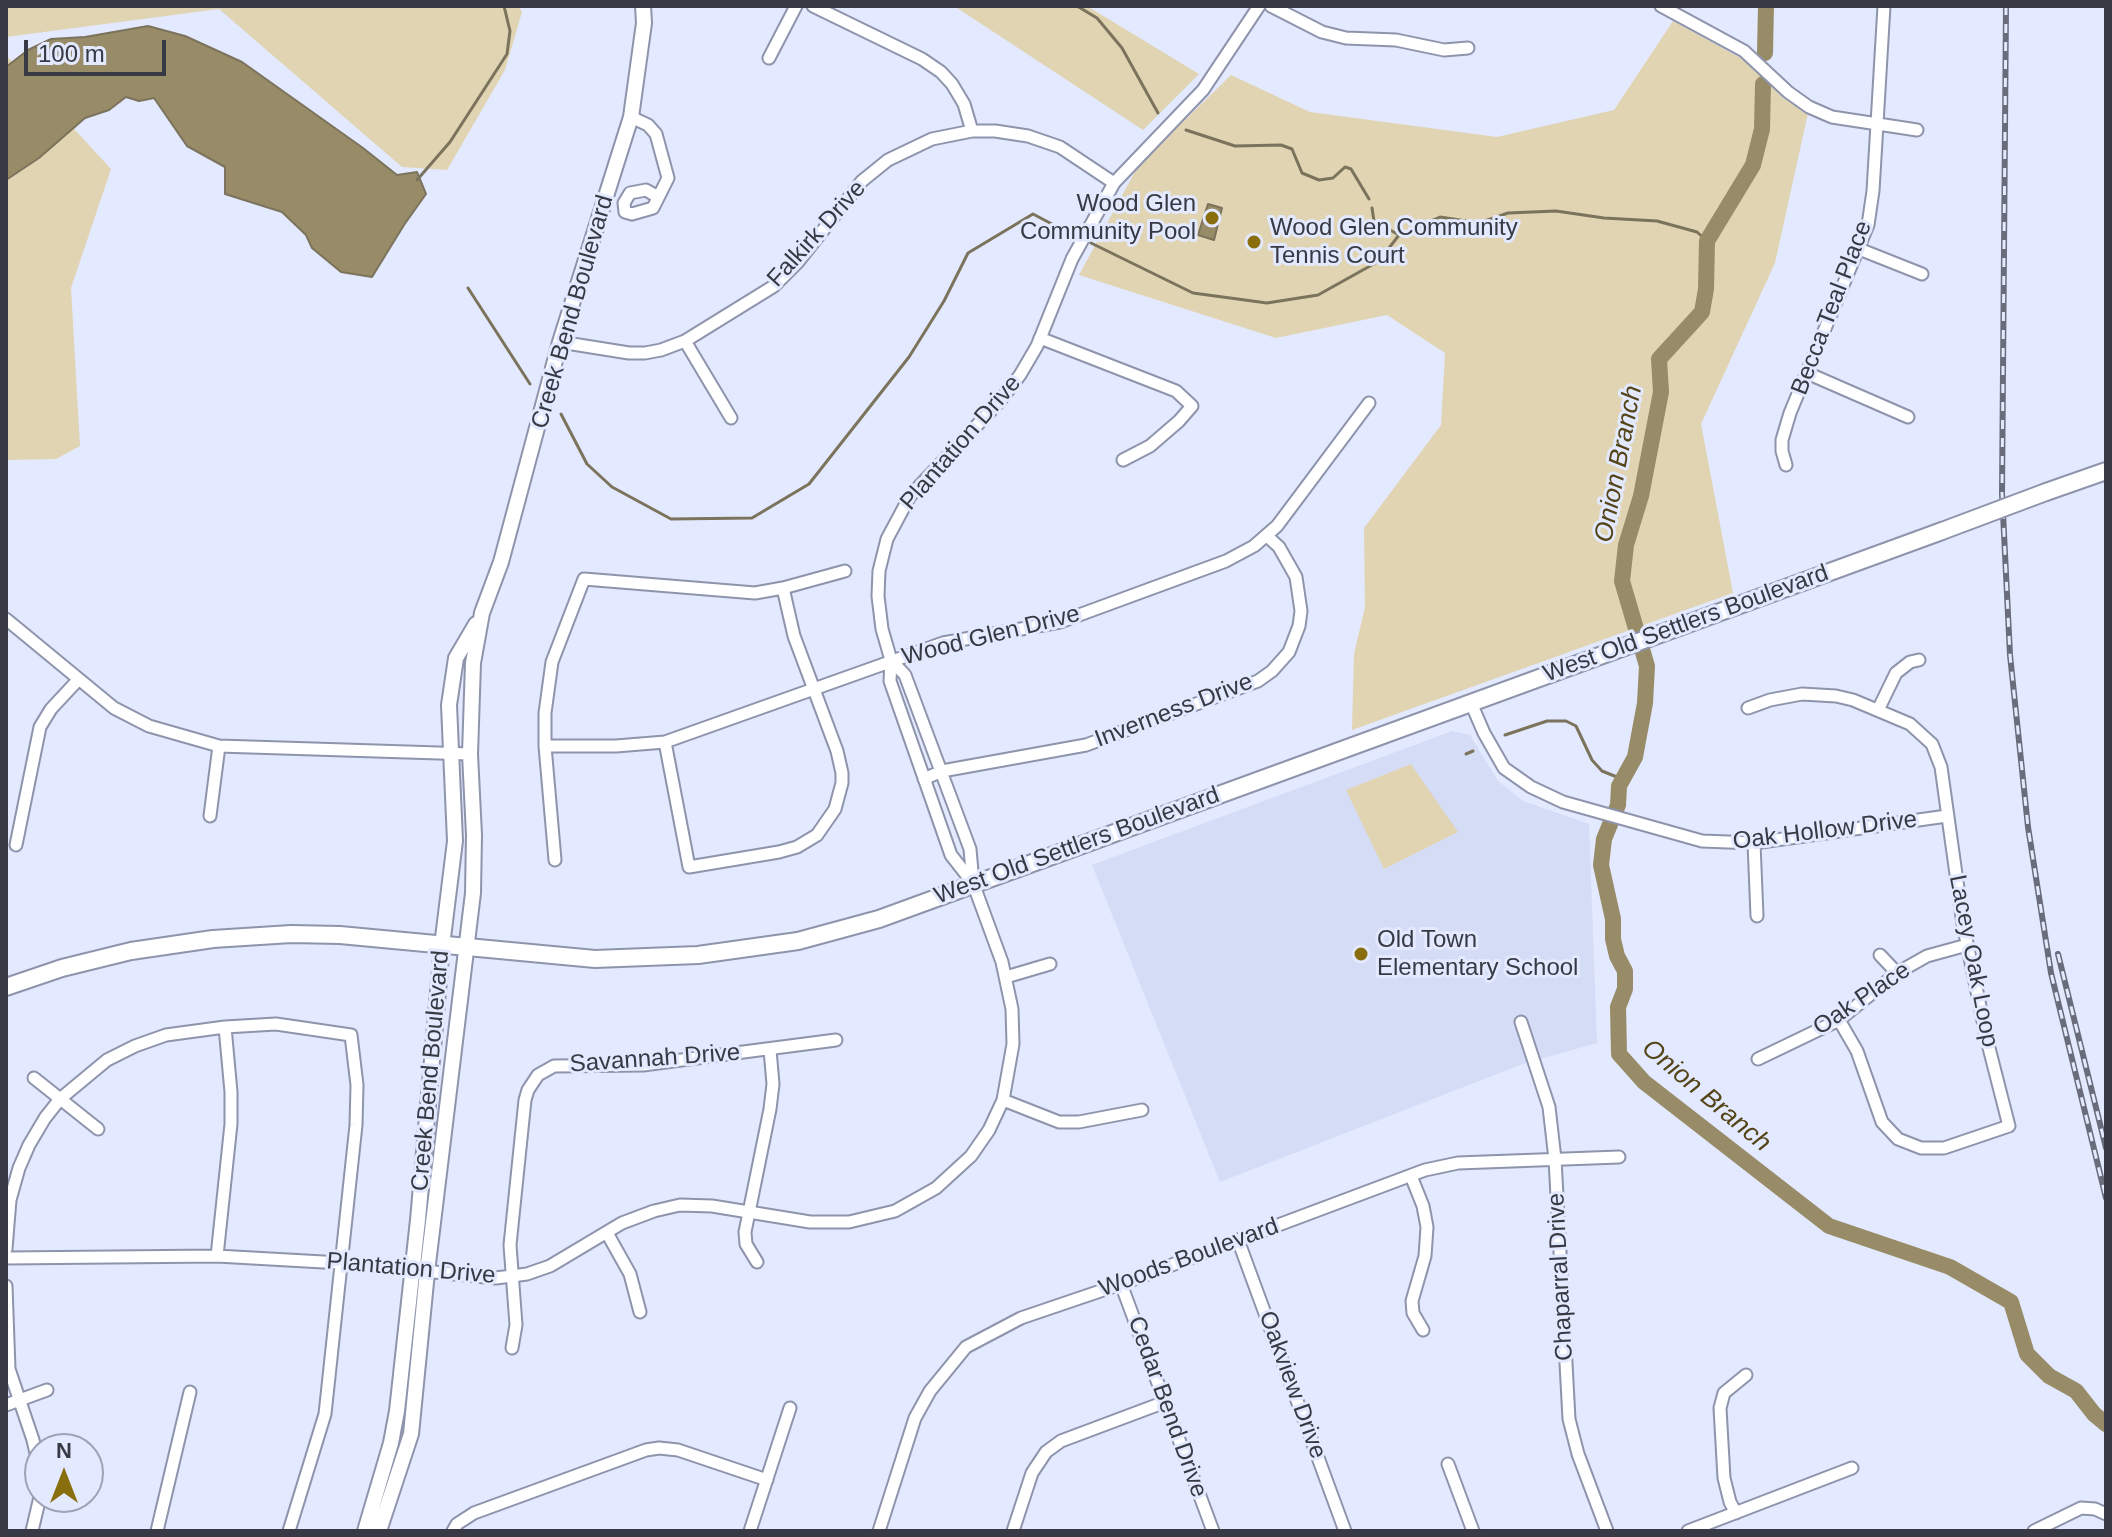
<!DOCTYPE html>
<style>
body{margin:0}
#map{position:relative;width:2112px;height:1537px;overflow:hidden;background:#e3e9fe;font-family:Arial,sans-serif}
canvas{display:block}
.frame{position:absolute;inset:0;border:8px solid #373a44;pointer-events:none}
.north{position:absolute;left:24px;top:1433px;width:80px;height:80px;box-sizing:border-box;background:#e3e9fe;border:2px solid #9ea3b4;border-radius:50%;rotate:0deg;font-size:22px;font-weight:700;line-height:32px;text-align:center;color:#373a44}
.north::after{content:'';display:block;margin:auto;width:28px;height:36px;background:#896e0e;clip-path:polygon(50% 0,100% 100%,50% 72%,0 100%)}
.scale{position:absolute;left:24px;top:40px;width:142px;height:36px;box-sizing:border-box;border:4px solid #373a44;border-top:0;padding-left:10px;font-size:24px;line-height:28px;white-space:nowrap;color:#373a44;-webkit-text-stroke:6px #e3e9fe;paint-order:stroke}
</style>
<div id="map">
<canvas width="2112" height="1537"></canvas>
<div class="frame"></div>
<div class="north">N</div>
<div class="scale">100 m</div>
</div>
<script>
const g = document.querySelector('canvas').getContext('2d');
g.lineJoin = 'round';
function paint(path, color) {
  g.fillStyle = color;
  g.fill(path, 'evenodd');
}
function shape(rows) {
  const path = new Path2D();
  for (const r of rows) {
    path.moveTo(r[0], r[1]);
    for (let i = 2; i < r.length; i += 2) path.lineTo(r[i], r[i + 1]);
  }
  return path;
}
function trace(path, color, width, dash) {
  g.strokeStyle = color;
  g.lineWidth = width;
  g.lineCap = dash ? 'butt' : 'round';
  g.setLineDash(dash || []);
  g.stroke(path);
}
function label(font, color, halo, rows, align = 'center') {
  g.font = font + ' Arial,sans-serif';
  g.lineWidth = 6;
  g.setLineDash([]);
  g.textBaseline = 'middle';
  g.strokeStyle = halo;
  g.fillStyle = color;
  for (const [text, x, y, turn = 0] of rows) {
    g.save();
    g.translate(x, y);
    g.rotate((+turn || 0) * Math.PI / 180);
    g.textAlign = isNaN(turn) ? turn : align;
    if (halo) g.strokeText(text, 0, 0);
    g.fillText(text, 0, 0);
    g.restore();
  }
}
const built = shape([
 [1452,731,1470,735,1498,781,1523,801,1589,824,1597,1043,1520,1065,1220,1182,1092,865]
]);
const green = shape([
 [6,6,518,6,522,12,505,70,447,170,402,167,219,9,6,37],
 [954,6,1087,6,1199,74,1143,130],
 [1673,21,1748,62,1782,97,1808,113,1775,263,1701,424,1733,593,1352,730,1354,654,1365,607,1364,528,1441,425,1445,353,1387,315,1276,338,1079,275,1138,166,1231,75,1310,112,1497,137,1614,110],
 [6,55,111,169,71,288,80,446,56,459,6,460],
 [1411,764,1458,832,1384,869,1346,790]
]);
const water = shape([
 [148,26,185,36,242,62,363,148,397,175,417,172,426,194,404,225,372,277,341,272,312,248,306,235,282,212,225,194,225,167,187,146,154,98,139,101,126,97,109,110,85,118,39,158,6,180,6,67,28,50,51,39,85,37,148,26],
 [1208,204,1222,208,1214,240,1198,235,1208,204]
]);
const stream = shape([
 [1077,6,1097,18,1122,48,1158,113],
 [1186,130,1235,146,1281,145,1292,149,1302,173,1319,180,1333,178,1345,167,1351,169,1369,199],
 [417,180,450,142,507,54,510,31,504,6],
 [1372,208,1374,221,1399,235,1440,217,1479,223,1508,213,1556,211,1604,218,1657,221,1697,232,1707,241],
 [1091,243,1193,293,1267,303,1318,295,1379,261,1399,235],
 [468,288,530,384],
 [561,414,587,464,612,487,671,519,752,518,809,484,909,357,944,301,968,253,1033,214,1067,232],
 [1505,735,1547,721,1566,721,1576,726,1592,760,1602,771,1617,777,1619,786],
 [1466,754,1473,751]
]);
const river = shape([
 [1765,53,1766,6],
 [1763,84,1762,129,1753,165,1707,241,1706,289,1702,312,1659,359,1661,392,1641,496,1626,545,1622,581,1647,666,1645,703,1635,757,1619,786,1618,805,1604,839,1601,865,1613,919,1613,939,1617,956,1625,971,1625,989,1618,1007,1619,1054,1644,1082,1829,1226,1950,1267,2011,1302,2027,1354,2049,1376,2076,1391,2094,1414,2106,1424]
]);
const minor = shape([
 [813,6,922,59,941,72,952,84,964,104,972,131],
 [1271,6,1322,32,1346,38,1396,40,1444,50,1468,48],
 [1661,6,1744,51,1788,92,1809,107,1832,117,1917,130],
 [769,58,796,6],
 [631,117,648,125,656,134,668,178,653,208,632,214,625,212,624,203,630,193,646,190,658,197],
 [1859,249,1922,274],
 [1040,338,1176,391,1192,406,1179,421,1150,446,1123,460],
 [685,341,731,418],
 [560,342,629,353,645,353,661,350,685,341,774,286,797,263,862,181,888,160,932,139,972,131,995,131,1028,136,1060,147,1114,183],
 [1807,373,1908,417],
 [1786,465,1782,451,1782,440,1790,413,1868,225,1873,191,1884,6],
 [6,619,114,708,149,726,219,746,470,754],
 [1471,703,1484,733,1504,768,1531,787,1563,802,1702,841,1754,843,1947,816],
 [1748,708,1770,700,1802,694,1836,696,1853,700,1910,724,1932,744,1941,767,1963,924,1987,1040,2009,1126,1944,1148,1921,1148,1898,1139,1882,1122,1857,1051,1839,1020],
 [1878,710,1896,673,1910,662,1919,660],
 [665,742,689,867,779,852,797,847,817,835,835,809,842,783,842,773,837,751,794,636,783,588],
 [545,746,616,746,665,742,943,643,1060,622,1226,561,1254,546,1277,526,1369,403],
 [924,779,942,771,1086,745,1258,681,1272,671,1289,652,1299,626,1301,611,1296,577,1279,547,1267,536],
 [210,816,219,746],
 [1754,843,1757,916],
 [16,845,40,727,51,709,78,680],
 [555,860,545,746,545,713,552,662,584,579,755,593,783,588,845,571],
 [973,883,951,855,890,681,891,660,882,629,878,596,879,571,887,539,910,496,1000,401,1020,375,1037,346,1072,259,1114,183,1203,90,1259,6],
 [1880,955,1897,973],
 [1006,977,1050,964],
 [1521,1022,1549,1107,1555,1159,1569,1419,1578,1454,1607,1531],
 [1758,1059,1839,1020,1897,973,1927,956,1967,945],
 [34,1078,98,1129],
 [1003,1100,1059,1122,1079,1122,1142,1110],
 [1411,1176,1423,1206,1427,1227,1425,1256,1412,1301,1413,1313,1423,1330],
 [607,1233,630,1274,640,1312],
 [1238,1240,1345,1531],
 [6,1249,10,1200,19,1168,29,1145,45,1118,60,1099,107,1060,135,1046,166,1035,225,1027,276,1024,351,1035,357,1085,356,1125,325,1414,289,1531],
 [217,1256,231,1124,231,1092,225,1027],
 [6,1258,217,1256,341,1263,496,1278,527,1274,550,1266,622,1223,654,1211,680,1205,712,1206,810,1222,849,1222,895,1211,936,1188,971,1156,989,1130,1003,1100,1013,1044,1012,1009,1002,962,973,883,970,849,905,675,891,660],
 [757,1262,746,1244,745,1232,770,1109,773,1084,770,1050],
 [1121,1284,1213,1531],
 [6,1286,9,1369,33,1440,40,1471],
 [512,1348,516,1325,510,1245,525,1100,528,1090,538,1075,554,1066,643,1065,836,1040],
 [6,1405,47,1390],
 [1448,1464,1473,1531],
 [1736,1513,1730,1502,1724,1478,1720,1408,1724,1393,1746,1375],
 [32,1531,40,1497],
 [157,1531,190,1392],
 [453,1531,457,1524,474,1513,646,1450,659,1448,678,1450,767,1480],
 [750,1531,790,1408],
 [879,1531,915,1418,930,1391,966,1347,1021,1318,1121,1284,1425,1170,1458,1163,1619,1157],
 [1013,1531,1032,1473,1046,1452,1061,1441,1165,1402],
 [1688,1531,1852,1468],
 [2034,1531,2081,1508,2095,1509,2106,1514]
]);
const tertiary = shape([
 [365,1531,391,1443,397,1411,418,1220,442,946,455,841,449,705,456,658,476,624],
 [379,1531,411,1434,427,1272,473,893,474,835,470,754,473,663,482,613,501,562,560,342,631,117,644,23,643,6]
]);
const secondary = shape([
 [2046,492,2106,471],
 [6,987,62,968,131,951,213,939,291,934,340,935,595,959,698,955,798,941,879,919,1942,531]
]);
const rail = shape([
 [2006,6,2002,493,2010,655,2028,827,2051,973,2106,1198],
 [2058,954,2106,1148]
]);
const secondaryBridge = shape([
 [1942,531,2046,492]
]);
const markers = [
 [1212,218,8,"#896e0e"],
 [1254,242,8,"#896e0e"],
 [1361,954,8,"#896e0e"]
];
const poiNames = [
 ["Wood Glen",1196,204,"right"],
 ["Community Pool",1196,232,"right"],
 ["Wood Glen Community",1270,228],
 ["Tennis Court",1270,256],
 ["Old Town",1377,940],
 ["Elementary School",1377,968]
];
const streetNames = [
 ["Falkirk Drive",817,234,-48],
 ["Becca Teal Place",1832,308,-69],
 ["Creek Bend Boulevard",573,312,-74],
 ["Plantation Drive",961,443,-49],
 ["West Old Settlers Boulevard",1686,624,-20],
 ["Wood Glen Drive",991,636,-14],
 ["Inverness Drive",1174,711,-21],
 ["Oak Hollow Drive",1825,831,-7],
 ["West Old Settlers Boulevard",1077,846,-20],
 ["Lacey Oak Loop",1973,961,79],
 ["Oak Place",1862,999,-34],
 ["Savannah Drive",655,1059,-4],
 ["Creek Bend Boulevard",431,1071,-85],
 ["Woods Boulevard",1189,1258,-20],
 ["Plantation Drive",411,1269,5],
 ["Chaparral Drive",1561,1277,-93],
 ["Oakview Drive",1292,1385,70],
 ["Cedar Bend Drive",1167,1407,70]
];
const waterNames = [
 ["Onion Branch",1619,464,-79],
 ["Onion Branch",1706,1096,40]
];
paint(built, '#d5dcf6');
paint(green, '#e0d4b3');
paint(water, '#988b67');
trace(water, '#7b735c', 2);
trace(stream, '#7b735c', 3);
trace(river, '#988b67', 16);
trace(minor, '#8d94ac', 15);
trace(tertiary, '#8d94ac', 18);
trace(secondary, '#8d94ac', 20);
trace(minor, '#fff', 11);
trace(tertiary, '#fff', 14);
trace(secondary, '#fff', 16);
trace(rail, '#696d7b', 6);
trace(rail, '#e3e9fe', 3, [9]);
trace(secondaryBridge, '#8d94ac', 20, []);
trace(secondaryBridge, '#fff', 16);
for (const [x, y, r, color] of markers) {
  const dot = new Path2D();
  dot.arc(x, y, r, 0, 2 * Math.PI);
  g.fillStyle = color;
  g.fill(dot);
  trace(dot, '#e3e9fe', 3);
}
label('24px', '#373a44', '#e3e9fe', poiNames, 'left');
label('24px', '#373a44', '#e3e9fe', streetNames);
label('italic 26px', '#544417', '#e3e9fe', waterNames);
</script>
